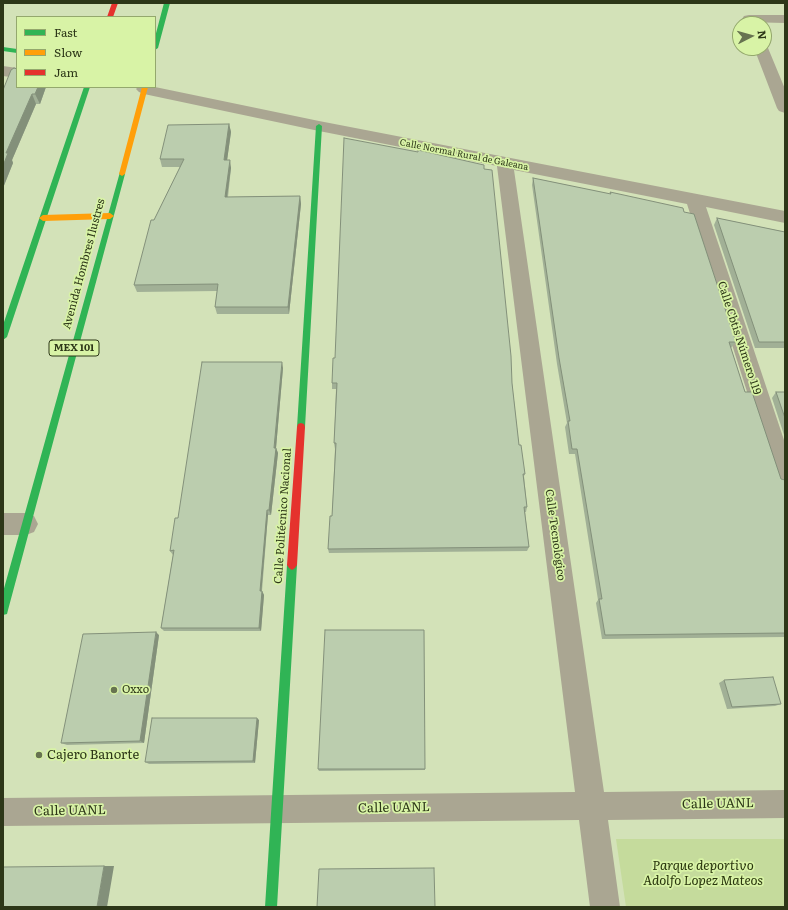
<!DOCTYPE html>
<meta charset="utf-8">
<style>
body{margin:0}
#map{position:relative;width:788px;height:910px;overflow:hidden;background:#d3e2b8;font-family:Literata,serif}
canvas{display:block}
.frame{position:absolute;inset:0;border:4px solid #2d3718;pointer-events:none}
.legend{position:absolute;left:16px;top:16px;width:140px;height:72px;box-sizing:border-box;background:#d8f3a6;border:1px solid #94a86d;margin:0;padding:5px 7px;list-style:none;font-size:12px;color:#2d3718}
.legend li{display:flex;align-items:center;gap:8px;height:20px}
.legend b{width:20px;border:1px solid #94a86d}
.north{position:absolute;left:732px;top:16px;width:40px;height:40px;box-sizing:border-box;background:#d8f3a6;border:1px solid #94a86d;border-radius:50%;rotate:84deg;font-size:11px;font-weight:700;line-height:16px;text-align:center;color:#2d3718}
.north::after{content:'';display:block;margin:auto;width:14px;height:18px;background:#677350;clip-path:polygon(50% 0,100% 100%,50% 72%,0 100%)}
</style>
<div id="map">
<canvas width="788" height="910"></canvas>
<div class="frame"></div>
<ul class="legend">
<li><b style="height:5px;background:#30b455"></b>Fast</li>
<li><b style="height:5px;background:#ff9f0a"></b>Slow</li>
<li><b style="height:5px;background:#e5322d"></b>Jam</li>
</ul>
<div class="north">N</div>
</div>
<script>
const g = document.querySelector('canvas').getContext('2d');
g.lineJoin = 'round';
function paint(path, color) {
  g.fillStyle = color;
  g.fill(path, 'evenodd');
}
function shape(rows) {
  const path = new Path2D();
  for (const r of rows) {
    path.moveTo(r[0], r[1]);
    for (let i = 2; i < r.length; i += 2) path.lineTo(r[i], r[i + 1]);
  }
  return path;
}
function trace(path, color, width, dash) {
  g.strokeStyle = color;
  g.lineWidth = width;
  g.lineCap = dash ? 'butt' : 'round';
  g.setLineDash(dash || []);
  g.stroke(path);
}
function label(font, color, halo, rows, align = 'center') {
  g.font = font + ' Literata,serif';
  g.lineWidth = 3.5;
  g.setLineDash([]);
  g.textBaseline = 'middle';
  g.strokeStyle = halo;
  g.fillStyle = color;
  for (const [text, x, y, turn = 0] of rows) {
    g.save();
    g.translate(x, y);
    g.rotate((+turn || 0) * Math.PI / 180);
    g.textAlign = isNaN(turn) ? turn : align;
    if (halo) g.strokeText(text, 0, 0);
    g.fillText(text, 0, 0);
    g.restore();
  }
}
const green = shape([
 [616,839,785,839,785,907,626,907]
]);
const street = shape([
 [749,15,785,15,785,23,744,22,742,19,744,16,749,15],
 [764,44,768,48,785,89,785,113,779,111,777,108,754,48,764,48,764,44],
 [3,66,17,68,17,78,3,76,3,66],
 [138,87,155,87,319,121,785,211,785,223,706,207,785,443,785,486,777,483,774,476,687,204,514,170,604,792,785,790,785,818,608,820,620,907,590,907,579,820,3,826,3,798,575,792,497,166,319,131,144,94,139,92,136,89,138,87],
 [3,513,26,513,34,516,38,524,34,532,26,535,3,535,3,513]
]);
const fast = shape([
 [164,3,170,3,158,48,155,50,155,37,164,3],
 [3,47,17,49,17,53,3,51,3,47],
 [84,87,90,87,7,337,3,340,3,325,84,87],
 [319,124,322,126,305,427,304,430,301,431,298,430,297,427,316,126,319,124],
 [120,172,122,172,125,174,8,610,7,614,3,615,3,592,120,172],
 [292,560,295,562,297,565,277,907,265,907,287,565,289,562,292,560]
]);
const slow = shape([
 [142,87,148,87,125,174,122,176,119,174,142,87],
 [110,213,114,216,110,219,43,221,39,218,43,215,110,213]
]);
const jam = shape([
 [112,3,118,3,113,17,107,17,112,3],
 [301,423,304,424,305,427,297,565,295,568,292,570,289,568,287,565,297,427,298,424,301,423]
]);
const wall = shape([
 [17,87,46,87,40,104,36,104,12,160,13,163,3,188,3,90],
 [229,124,231,132,227,160,231,168,228,197,300,196,301,204,289,314,217,314,215,307,217,291,137,292,134,285,154,220,180,167,162,167,160,159],
 [484,169,512,383,519,445,525,474,524,476,527,507,526,512,525,512,529,547,527,551,329,553,328,549,332,516,335,449,334,443,336,389,332,389,332,383,335,358],
 [533,178,610,194,610,192,684,212,736,342,731,348,745,392,781,479,785,480,785,637,602,639,596,603,598,600,575,454,569,454,565,427,567,423,557,364,532,185],
 [717,218,785,232,785,348,755,348,714,225],
 [283,368,276,448,278,453,271,515,268,515,262,591,264,595,261,631,164,631,161,628,173,555,170,551,178,518],
 [776,392,785,392,785,438,772,398],
 [159,635,144,743,67,745,61,743],
 [724,680,781,704,775,706,727,709,719,683],
 [259,720,255,763,149,764,145,762],
 [318,769,425,769,425,770,319,771]
]);
const shadedWall = shape([
 [38,87,46,87,40,104,35,94],
 [32,94,36,104,12,160,13,163,3,188,3,166,6,153],
 [229,124,231,132,226,168,224,160],
 [230,160,231,168,226,204,225,197],
 [300,196,301,204,289,314,288,307],
 [282,362,283,368,276,448,278,453,271,515,269,510],
 [267,510,268,515,261,595,260,591],
 [262,591,264,595,261,631,259,628],
 [156,632,159,635,144,743,140,741],
 [257,718,259,720,255,763,253,761],
 [104,866,114,866,107,907,97,907]
]);
const building = shape([
 [14,68,17,69,17,87,38,87,35,94,32,94,6,153,8,153,3,166,3,90,11,70,14,68],
 [229,124,224,160,230,160,225,197,300,196,288,307,215,307,218,284,134,285,151,220,154,220,184,159,160,159,168,125,229,124],
 [344,138,418,152,418,150,484,165,484,169,492,170,511,356,512,383,519,445,521,445,525,474,523,474,527,507,524,507,529,547,328,549,330,516,332,516,336,443,334,443,337,383,332,383,333,358,335,358,344,138],
 [533,178,611,194,610,192,683,208,684,212,694,214,736,342,729,342,745,392,752,392,781,479,785,480,785,633,605,635,599,599,602,599,577,449,572,449,568,421,570,421,559,358,533,178],
 [717,218,785,232,785,342,759,342,717,218],
 [202,362,282,362,274,448,276,448,269,510,267,510,260,591,262,591,259,628,161,628,174,550,170,551,175,518,178,518,202,362],
 [776,392,785,392,785,418,776,392],
 [325,630,424,630,425,769,318,769,325,630],
 [156,632,140,741,61,743,83,634,156,632],
 [773,677,781,704,732,707,724,680,773,677],
 [152,718,257,718,253,761,145,762,152,718],
 [104,866,97,907,3,907,3,867,104,866],
 [434,868,435,907,317,907,319,869,434,868]
]);
const markers = [
 [114,690,4,"#677350"],
 [39,755,4,"#677350"]
];
const farStreetnames = [
 ["Calle Normal Rural de Galeana",464,155,11]
];
const shields = [
 [74,348,50]
];
const shieldNames = [
 ["MEX 101",74,348]
];
const streetNames = [
 ["Avenida Hombres Ilustres",84,264,-75],
 ["Calle Cbtis Número 119",739,338,72],
 ["Calle Politécnico Nacional",283,516,-86],
 ["Calle Tecnológico",555,535,82]
];
const poiNames = [
 ["Oxxo",122,690]
];
const nearPoinames = [
 ["Cajero Banorte",47,755]
];
const nearStreetnames = [
 ["Calle UANL",718,804,-1],
 ["Calle UANL",394,808,-1],
 ["Calle UANL",70,811,-1]
];
const nearParknames = [
 ["Parque deportivo",703,866],
 ["Adolfo Lopez Mateos",703,881]
];
paint(green, '#c5db9c');
paint(street, '#aaa692');
paint(fast, '#30b455');
paint(slow, '#ff9f0a');
paint(jam, '#e5322d');
paint(wall, '#a1b096');
paint(shadedWall, '#83907a');
paint(building, '#bbcdae');
trace(building, '#83907a', 1);
for (const [x, y, r, color] of markers) {
  const dot = new Path2D();
  dot.arc(x, y, r, 0, 2 * Math.PI);
  g.fillStyle = color;
  g.fill(dot);
  trace(dot, '#d8f3a6', 1.5);
}
label('9px', '#2d3718', '#d8f3a6', farStreetnames);
for (const [x, y, w] of shields) {
  const box = new Path2D();
  box.roundRect(x - w / 2, y - 8, w, 16, 3);
  g.fillStyle = '#d8f3a6';
  g.fill(box);
  trace(box, '#2d3718', 1);
}
label('bold 10px', '#2d3718', null, shieldNames);
label('11px', '#2d3718', '#d8f3a6', streetNames);
label('11px', '#2d3718', '#d8f3a6', poiNames, 'left');
label('13px', '#2d3718', '#d8f3a6', nearPoinames, 'left');
label('13px', '#2d3718', '#d8f3a6', nearStreetnames);
label('italic 13px', '#28340c', '#d8f3a6', nearParknames);
</script>
